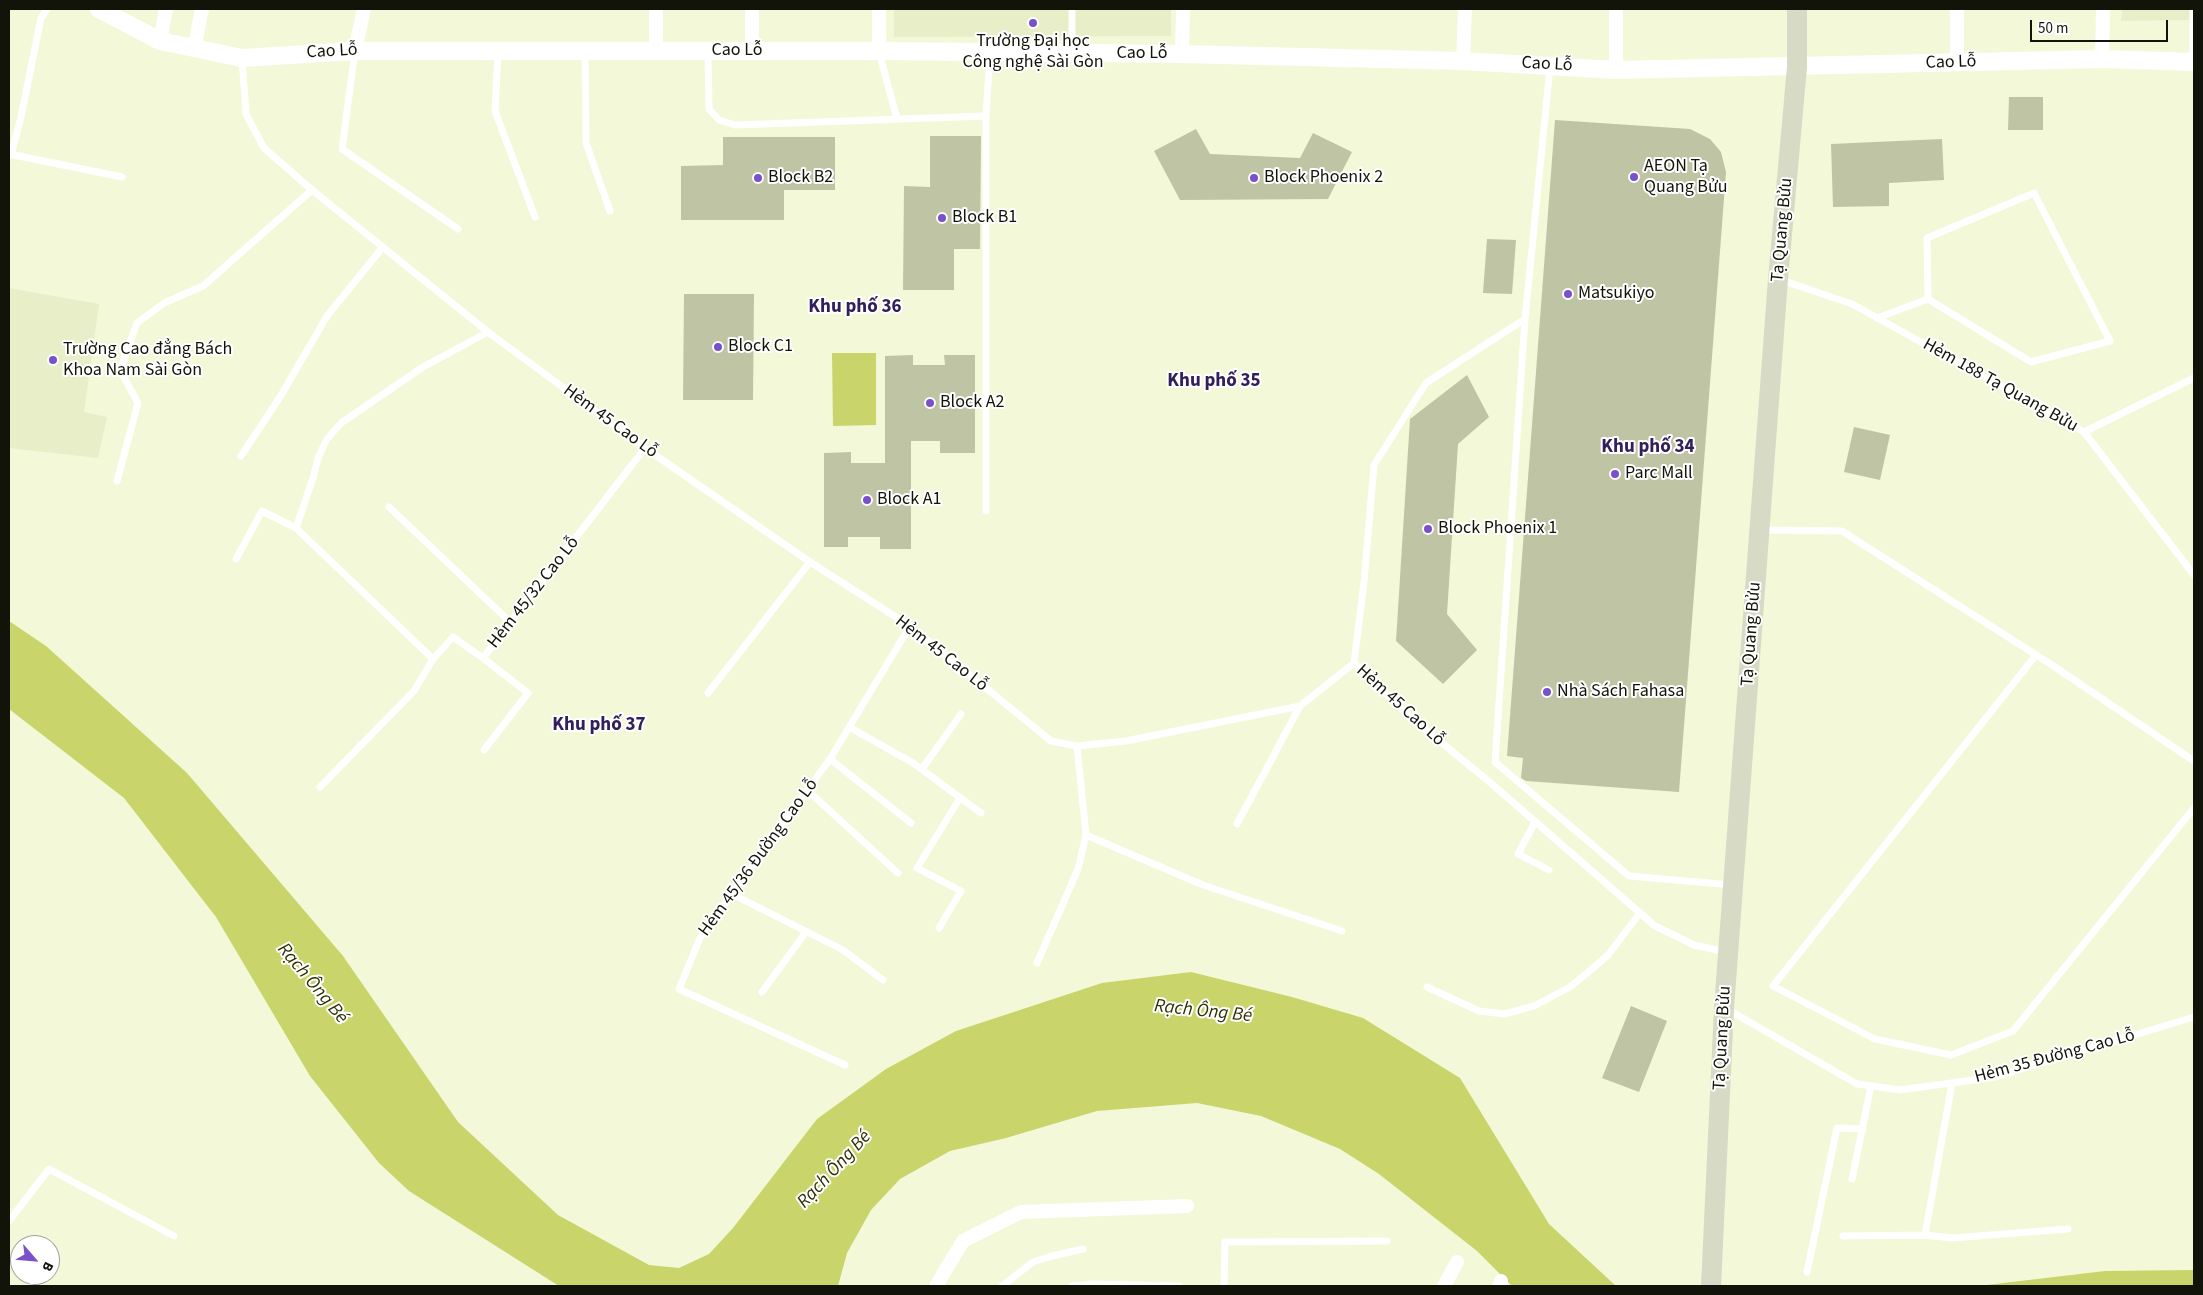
<!DOCTYPE html>
<meta charset="utf-8">
<style>
body{margin:0}
#map{position:relative;width:2203px;height:1295px;overflow:hidden;background:#f3f8d8;font-family:"Source Sans 3",sans-serif}
canvas{display:block}
.frame{position:absolute;inset:0;border:10px solid #131409;pointer-events:none}
.north{position:absolute;left:10px;top:1235px;width:50px;height:50px;box-sizing:border-box;background:#fff;border:1px solid #a1a19d;border-radius:50%;rotate:117deg;font-size:14px;font-weight:700;line-height:20px;text-align:center;color:#131409}
.north::after{content:'';display:block;margin:auto;width:18px;height:22px;background:#7851cb;clip-path:polygon(50% 0,100% 100%,50% 72%,0 100%)}
.scale{position:absolute;left:2030px;top:20px;width:138px;height:22px;box-sizing:border-box;border:2px solid #131409;border-top:0;padding-left:6px;font-size:15px;line-height:18px;white-space:nowrap;color:#131409;-webkit-text-stroke:4px #fff;paint-order:stroke}
</style>
<div id="map">
<canvas width="2203" height="1295"></canvas>
<div class="frame"></div>
<div class="north">B</div>
<div class="scale">50 m</div>
</div>
<script>
const g = document.querySelector('canvas').getContext('2d');
g.lineJoin = 'round';
function paint(path, color) {
  g.fillStyle = color;
  g.fill(path, 'evenodd');
}
function shape(rows) {
  const path = new Path2D();
  for (const r of rows) {
    path.moveTo(r[0], r[1]);
    for (let i = 2; i < r.length; i += 2) path.lineTo(r[i], r[i + 1]);
  }
  return path;
}
function trace(path, color, width, dash) {
  g.strokeStyle = color;
  g.lineWidth = width;
  g.lineCap = dash ? 'butt' : 'round';
  g.setLineDash(dash || []);
  g.stroke(path);
}
function label(font, color, halo, rows, align = 'center') {
  g.font = font + ' "Source Sans 3",sans-serif';
  g.lineWidth = 4;
  g.setLineDash([]);
  g.textBaseline = 'middle';
  g.strokeStyle = halo;
  g.fillStyle = color;
  for (const [text, x, y, turn = 0] of rows) {
    g.save();
    g.translate(x, y);
    g.rotate((+turn || 0) * Math.PI / 180);
    g.textAlign = isNaN(turn) ? turn : align;
    if (halo) g.strokeText(text, 0, 0);
    g.fillText(text, 0, 0);
    g.restore();
  }
}
const built = shape([
 [894,9,1171,9,1171,36,894,37],
 [2122,9,2194,9,2194,20,2121,21],
 [9,288,99,304,84,412,107,417,98,458,9,448]
]);
const water = shape([
 [832,353,876,353,876,425,833,426],
 [9,621,46,646,187,773,343,956,458,1122,558,1215,649,1265,679,1268,709,1254,733,1228,817,1119,886,1069,956,1031,1102,983,1191,972,1292,997,1363,1018,1460,1078,1549,1224,1616,1286,1512,1286,1477,1251,1379,1174,1340,1149,1261,1116,1197,1103,1097,1111,1006,1138,950,1151,900,1179,871,1210,847,1253,838,1286,559,1286,409,1191,379,1163,310,1076,216,917,124,798,9,709],
 [2194,1270,2194,1286,1978,1286,2105,1271]
]);
const building = shape([
 [2009,97,2043,97,2043,130,2008,130],
 [1555,120,1690,129,1710,139,1721,152,1726,172,1679,792,1526,781,1521,778,1523,758,1507,756],
 [1196,129,1210,154,1300,158,1313,133,1352,152,1328,199,1180,200,1154,151],
 [930,136,981,136,980,249,954,249,954,290,903,290,904,186,930,187],
 [723,137,835,137,835,190,784,190,784,220,681,220,681,166,723,165],
 [1942,139,1944,180,1889,183,1889,206,1833,207,1831,144],
 [1487,239,1516,240,1512,294,1483,293],
 [684,294,754,294,753,400,683,400],
 [913,355,913,365,945,365,944,355,975,355,975,453,940,453,940,441,911,441,911,549,880,549,880,537,848,537,848,547,824,547,824,453,851,452,851,463,885,463,885,356],
 [1467,375,1489,417,1458,444,1447,614,1477,650,1443,684,1396,641,1410,419],
 [1854,427,1890,435,1880,480,1844,472],
 [1631,1006,1667,1021,1639,1092,1602,1078]
]);
const service = shape([
 [1072,9,1072,53],
 [355,51,342,149,458,229],
 [585,51,586,143,610,211],
 [708,51,709,109,719,120,735,125,986,116],
 [498,52,495,111,535,217],
 [879,52,897,119],
 [242,58,246,114,264,148,312,190,488,332,645,448,810,562,910,626,1051,741,1077,746,1126,741,1300,706,1354,663],
 [2193,61,2193,9],
 [9,154,122,177],
 [11,155,21,117,41,18,47,9],
 [1781,280,1852,304,2084,432,2194,575],
 [1877,318,1928,299,1927,238,2034,193,2110,341,2031,362,1928,299],
 [1525,319,1495,762,1629,876,1732,885],
 [2084,432,2194,378],
 [241,456,280,397,327,316,383,247],
 [117,481,138,403,120,370,137,323,164,303,203,286,312,190],
 [389,507,510,622],
 [986,511,986,116,990,53],
 [296,528,313,478,318,458,327,439,341,423,423,367,488,332],
 [1760,530,1842,531,2055,667,2194,761],
 [236,559,262,511,296,528,433,659,414,691,320,787],
 [2036,655,1773,986,1875,1039,1951,1055,2013,1031,2194,808],
 [433,659,453,637,483,658],
 [1354,663,1364,582,1374,465,1426,383,1525,319,1550,67],
 [1354,663,1409,716,1492,784,1655,926,1694,945,1727,952],
 [708,693,810,562],
 [849,727,913,763,981,813],
 [1077,746,1086,835,1203,885,1342,931],
 [484,750,528,693,483,658,645,448],
 [830,759,911,823],
 [922,769,961,714],
 [807,790,898,873],
 [1535,822,1518,854,1549,870],
 [1237,824,1300,706],
 [732,894,843,950,883,980],
 [939,928,961,891,917,868,960,798],
 [1037,963,1078,869,1086,835],
 [1427,987,1479,1011,1504,1014,1534,1006,1570,987,1592,969,1608,955,1640,913],
 [762,992,806,932],
 [1727,1009,1857,1084,1900,1090,1995,1077,2194,1017],
 [845,1065,679,989,700,938,830,759,910,626],
 [1852,1179,1871,1086],
 [9,1221,49,1169,174,1236],
 [1925,1235,1952,1083],
 [1843,1236,1925,1235,1952,1238,2068,1229],
 [1807,1272,1837,1128,1863,1129],
 [1002,1286,1033,1262,1052,1256,1083,1249],
 [1072,1286,1093,1284,1179,1286],
 [1224,1286,1225,1242,1387,1241]
]);
const minor = shape([
 [656,9,656,51],
 [752,9,752,51],
 [879,9,879,51],
 [160,41,166,9],
 [194,49,202,9],
 [355,51,364,9],
 [1182,54,1183,9],
 [2102,59,2103,9],
 [1463,61,1465,9],
 [1957,62,1957,9],
 [1616,70,1616,9],
 [936,1286,963,1241,1021,1212,1187,1206],
 [1444,1286,1457,1262],
 [1499,1286,1501,1281]
]);
const tertiary = shape([
 [99,9,160,41,242,58,355,51,879,51,1182,54,1463,61,1616,70,2102,59,2194,62]
]);
const secondary = shape([
 [1711,1286,1724,1008,1778,279,1797,67,1797,9]
]);
const markers = [
 [1033,23,5,"#7851cb"],
 [1634,177,5,"#7851cb"],
 [758,178,5,"#7851cb"],
 [1254,178,5,"#7851cb"],
 [942,218,5,"#7851cb"],
 [1568,294,5,"#7851cb"],
 [718,347,5,"#7851cb"],
 [53,360,5,"#7851cb"],
 [930,403,5,"#7851cb"],
 [1615,474,5,"#7851cb"],
 [867,500,5,"#7851cb"],
 [1428,529,5,"#7851cb"],
 [1547,692,5,"#7851cb"]
];
const poiNames = [
 ["Trường Đại học",1033,42,"center"],
 ["Công nghệ Sài Gòn",1033,63,"center"],
 ["AEON Tạ",1644,167],
 ["Quang Bửu",1644,188],
 ["Block B2",768,178],
 ["Block Phoenix 2",1264,178],
 ["Block B1",952,218],
 ["Matsukiyo",1578,294],
 ["Block C1",728,347],
 ["Trường Cao đẳng Bách",63,350],
 ["Khoa Nam Sài Gòn",63,371],
 ["Block A2",940,403],
 ["Parc Mall",1625,474],
 ["Block A1",877,500],
 ["Block Phoenix 1",1438,529],
 ["Nhà Sách Fahasa",1557,692]
];
const streetNames = [
 ["Cao Lỗ",737,51],
 ["Cao Lỗ",332,52,-3],
 ["Cao Lỗ",1142,54],
 ["Cao Lỗ",1951,63,-2],
 ["Cao Lỗ",1547,65,3],
 ["Tạ Quang Bửu",1783,230,-85],
 ["Hẻm 188 Tạ Quang Bửu",2000,386,29],
 ["Hẻm 45 Cao Lỗ",610,422,36],
 ["Hẻm 45/32 Cao Lỗ",534,593,-52],
 ["Tạ Quang Bửu",1752,634,-86],
 ["Hẻm 45 Cao Lỗ",941,654,38],
 ["Hẻm 45 Cao Lỗ",1400,706,42],
 ["Hẻm 45/36 Đường Cao Lỗ",759,858,-54],
 ["Tạ Quang Bửu",1723,1038,-87],
 ["Hẻm 35 Đường Cao Lỗ",2055,1057,-15]
];
const neighbourhoodNames = [
 ["Khu phố 36",855,308],
 ["Khu phố 35",1214,382],
 ["Khu phố 34",1648,448],
 ["Khu phố 37",599,726]
];
const waterNames = [
 ["Rạch Ông Bé",312,984,50],
 ["Rạch Ông Bé",1203,1012,6],
 ["Rạch Ông Bé",835,1170,-47]
];
paint(built, '#e8eec7');
paint(water, '#c9d46b');
paint(building, '#bfc4a5');
trace(service, '#fff', 7);
trace(minor, '#fff', 14);
trace(tertiary, '#fff', 18);
trace(secondary, '#d7dac5', 20);
for (const [x, y, r, color] of markers) {
  const dot = new Path2D();
  dot.arc(x, y, r, 0, 2 * Math.PI);
  g.fillStyle = color;
  g.fill(dot);
  trace(dot, '#fff', 2);
}
label('18px', '#131409', '#fff', poiNames, 'left');
label('18px', '#131409', '#fff', streetNames);
label('bold 19px', '#33205b', '#fff', neighbourhoodNames);
label('italic 19px', '#2c3002', '#fff', waterNames);
</script>
